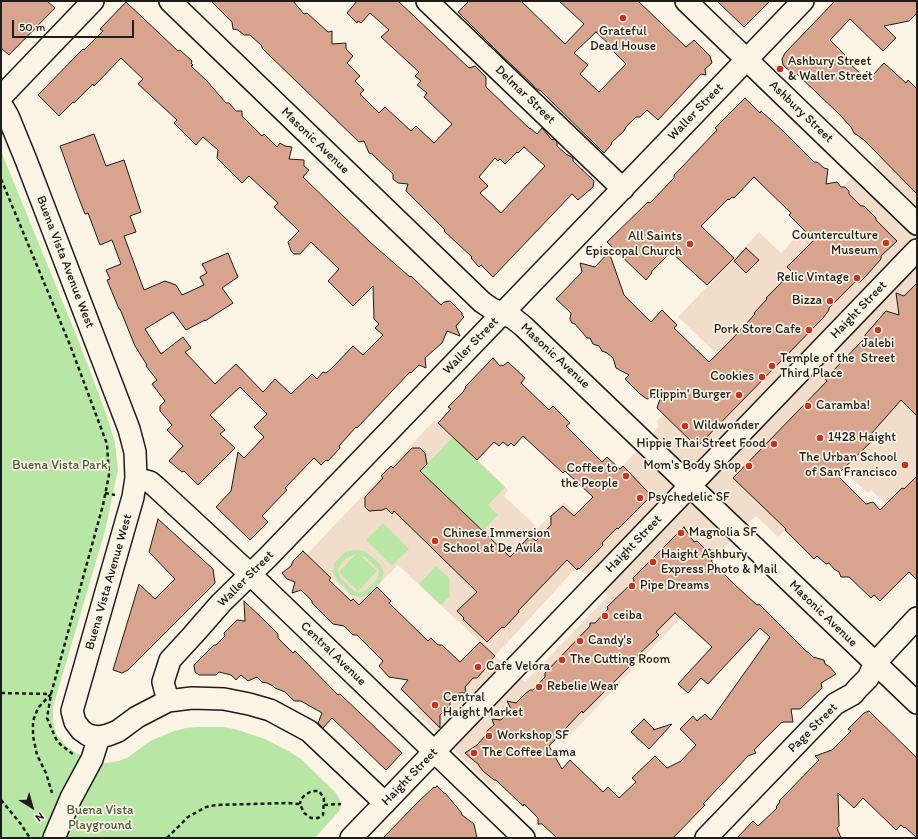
<!DOCTYPE html>
<style>
body{margin:0}
#map{position:relative;width:918px;height:839px;overflow:hidden;background:#fcf5e5;font-family:Itim,sans-serif}
canvas{display:block}
.frame{position:absolute;inset:0;border:2px solid #1c1c1c;pointer-events:none}
.north{position:absolute;left:12px;top:787px;width:40px;height:40px;-webkit-text-stroke:3px #fcf5e5;paint-order:stroke;rotate:143deg;font-size:11px;font-weight:700;line-height:16px;text-align:center;color:#1c1c1c}
.north::after{content:'';display:block;margin:auto;width:14px;height:18px;background:#1c1c1c;clip-path:polygon(50% 0,100% 100%,50% 72%,0 100%)}
.scale{position:absolute;left:12px;top:20px;width:122px;height:18px;box-sizing:border-box;border:2px solid #1c1c1c;border-top:0;padding-left:5px;font-size:12px;line-height:14px;white-space:nowrap;color:#1c1c1c;-webkit-text-stroke:3px #fcf5e5;paint-order:stroke}
</style>
<div id="map">
<canvas width="918" height="839"></canvas>
<div class="frame"></div>
<div class="north">N</div>
<div class="scale">50 m</div>
</div>
<script>
const g = document.querySelector('canvas').getContext('2d');
g.lineJoin = 'round';
function paint(path, color) {
  g.fillStyle = color;
  g.fill(path, 'evenodd');
}
function shape(rows) {
  const path = new Path2D();
  for (const r of rows) {
    path.moveTo(r[0], r[1]);
    for (let i = 2; i < r.length; i += 2) path.lineTo(r[i], r[i + 1]);
  }
  return path;
}
function trace(path, color, width, dash) {
  g.strokeStyle = color;
  g.lineWidth = width;
  g.lineCap = dash ? 'butt' : 'round';
  g.setLineDash(dash || []);
  g.stroke(path);
}
function label(font, color, halo, rows, align = 'center') {
  g.font = font + ' Itim,sans-serif';
  g.lineWidth = 3.5;
  g.setLineDash([]);
  g.textBaseline = 'middle';
  g.strokeStyle = halo;
  g.fillStyle = color;
  for (const [text, x, y, turn = 0] of rows) {
    g.save();
    g.translate(x, y);
    g.rotate((+turn || 0) * Math.PI / 180);
    g.textAlign = isNaN(turn) ? turn : align;
    if (halo) g.strokeText(text, 0, 0);
    g.fillText(text, 0, 0);
    g.restore();
  }
}
const built = shape([
 [917,118,917,534,871,490,868,493,842,470,778,537,756,516,666,605,680,619,563,743,549,729,493,789,414,710,480,642,398,565,359,605,307,554,435,420,505,487,508,490,504,496,538,528,564,502,578,515,659,426,656,422,719,356,678,317,759,232,781,253,852,177,857,182],
 [577,567,608,596,525,682,495,656]
]);
const green = shape([
 [1,151,79,342,107,416,115,443,118,470,105,531,53,707,53,720,56,734,67,747,78,754,100,764,118,761,127,758,150,741,174,731,186,728,197,727,223,727,235,729,265,739,290,752,301,759,336,793,340,800,341,806,339,811,315,838,1,838],
 [453,437,505,487,488,505,498,515,483,531,420,471],
 [383,523,409,549,392,566,366,540],
 [355,550,364,551,370,555,380,564,384,573,381,581,369,594,362,597,358,597,352,595,337,580,333,572,334,564,343,554,348,551],
 [356,554,339,572,358,591,377,571,360,555,367,558,379,571,377,579,366,590,360,593,354,591,340,577,338,572,339,566,346,558],
 [436,566,449,578,450,596,441,605,419,584]
]);
const building = shape([
 [1,1,47,1,55,8,9,55,1,48,1,1],
 [211,1,293,1,304,14,307,13,328,32,332,31,332,44,346,43,346,49,353,56,347,63,360,76,355,81,364,90,360,94,379,113,385,107,411,131,416,126,434,143,452,124,424,97,427,93,417,85,421,81,415,76,419,72,381,37,389,30,370,13,361,23,358,21,357,23,347,13,357,1,398,1,469,68,475,66,486,77,486,87,530,129,530,128,537,134,542,128,552,140,554,139,557,142,557,146,566,154,573,158,573,161,594,181,593,187,578,200,572,194,493,277,481,265,479,267,471,258,472,257,444,231,445,230,406,191,408,184,398,183,393,179,393,174,372,154,369,153,364,141,359,142,267,53,262,48,262,46,250,35,244,35,238,30,233,29,232,22,211,1],
 [524,147,545,166,501,213,480,193,488,186,479,177,495,158,498,161,500,159,505,164,517,152,518,153,524,147],
 [469,1,521,1,565,44,584,24,559,1,638,1,686,47,694,40,710,56,712,63,705,69,706,75,701,74,658,120,647,110,640,117,636,117,626,127,624,131,612,142,611,145,604,153,541,91,535,88,532,84,500,54,458,12,469,1],
 [596,32,613,48,612,50,626,64,599,92,580,74,588,65,574,53,596,32],
 [717,1,770,1,744,27,717,1],
 [835,1,917,1,917,13,909,21,884,26,896,38,883,51,850,19,830,40,849,59,848,62,863,76,867,71,872,76,884,63,906,83,908,80,917,89,917,194,864,140,854,133,851,127,838,113,797,74,795,76,783,65,782,59,785,53,835,1],
 [126,2,178,51,180,50,192,61,191,63,193,65,191,66,207,81,226,103,229,103,236,111,242,111,242,116,262,136,264,134,277,147,280,143,285,146,292,147,289,159,304,160,304,166,309,170,303,177,371,243,410,277,411,276,441,305,444,302,450,301,462,313,462,315,464,317,456,326,460,336,447,331,442,343,425,358,426,368,419,365,411,373,410,372,357,428,356,427,339,446,340,448,328,461,326,460,321,465,314,458,285,488,287,490,262,516,268,522,250,540,216,507,231,491,238,452,244,458,264,437,254,427,267,414,240,387,210,415,225,430,220,434,235,448,198,485,184,471,182,472,169,461,183,446,167,430,172,425,160,411,160,406,165,401,152,384,157,380,146,366,147,365,135,346,120,309,119,309,107,280,110,279,106,270,121,264,112,240,100,245,88,213,85,214,78,196,60,146,94,134,106,166,124,160,141,212,130,216,136,232,124,236,144,290,165,281,176,285,182,295,204,285,200,277,207,273,202,264,228,253,238,277,222,288,233,303,205,321,205,320,186,330,173,312,145,329,161,354,183,337,191,348,185,352,215,384,236,364,263,392,275,379,291,394,312,374,317,379,323,372,326,373,332,368,353,346,363,355,383,335,375,328,379,324,374,319,373,286,353,306,328,281,339,269,311,242,300,254,294,254,291,251,288,242,299,231,274,207,278,203,249,176,242,183,217,158,218,150,203,137,196,145,174,123,177,120,138,84,143,79,121,58,94,86,93,84,74,103,73,102,59,116,38,95,83,49,84,50,103,31,100,29,126,2],
 [745,98,760,113,761,111,783,131,814,162,817,162,824,168,828,169,826,184,837,182,841,187,845,187,849,191,849,194,861,206,864,206,876,218,876,220,897,241,881,256,881,259,866,276,860,282,856,281,829,308,829,310,823,318,697,447,657,408,661,396,647,399,640,394,625,379,629,375,616,368,613,358,607,353,602,351,599,346,593,344,590,338,587,338,575,324,572,323,570,319,571,313,556,299,582,272,580,263,595,267,609,252,624,295,651,322,662,310,677,325,674,328,709,362,734,337,755,314,754,313,767,299,766,298,792,272,787,267,814,240,789,215,791,213,754,177,734,198,732,197,729,200,728,199,701,226,734,258,707,285,671,252,652,271,651,274,646,280,607,242,648,202,650,203,674,178,674,175,680,169,717,130,715,128,745,98],
 [746,248,759,260,746,273,734,261,746,248],
 [917,283,917,416,901,400,871,434,875,438,837,475,866,504,873,502,880,510,902,488,904,489,917,476,917,580,909,572,880,601,874,595,871,598,849,577,841,577,839,572,834,569,829,563,826,564,817,556,814,559,785,530,786,529,733,478,827,381,825,379,865,338,865,335,886,311,899,315,896,293,904,296,917,283],
 [493,358,500,366,502,365,503,366,508,362,525,378,521,383,549,410,553,406,570,423,566,426,602,462,607,457,620,469,623,466,648,492,648,499,618,529,617,528,602,543,603,545,579,569,578,568,577,570,567,560,518,611,519,612,504,628,502,627,487,642,463,619,464,618,457,611,477,592,394,511,392,514,386,508,383,510,369,511,365,507,365,497,383,478,381,476,391,466,393,468,412,448,420,448,425,453,427,464,420,471,510,557,530,536,536,541,551,525,551,516,563,506,574,516,593,497,565,471,563,473,523,436,514,446,511,443,508,446,503,442,499,446,494,442,477,460,438,423,451,409,448,407,463,392,466,387,465,387,493,358],
 [158,519,213,569,215,583,128,670,122,673,113,670,139,584,155,599,175,579,149,552,158,519],
 [684,527,694,542,697,541,706,550,710,549,712,562,734,584,757,605,759,604,807,652,808,652,813,657,824,660,825,664,830,667,836,674,821,683,822,688,800,709,791,709,793,722,782,722,754,750,756,753,748,756,736,769,703,804,705,805,673,838,557,838,542,824,538,824,538,818,524,804,523,806,496,780,494,780,483,771,479,766,479,765,465,753,477,745,487,734,487,731,494,725,492,719,501,720,511,709,507,701,516,703,526,693,530,690,533,690,545,677,545,673,590,626,590,623,595,623,608,609,607,607,634,581,633,578,684,527],
 [675,613,712,647,678,684,688,693,701,678,708,684,760,628,770,637,711,720,705,714,697,721,693,716,680,729,696,745,681,761,667,768,655,756,632,778,636,782,619,798,608,787,603,792,570,760,562,769,549,746,582,711,583,713,634,662,633,660,659,635,656,632,675,613],
 [303,551,331,578,329,580,351,601,353,599,359,605,377,587,391,601,389,603,428,641,431,638,438,645,442,645,460,662,480,642,495,656,490,661,490,668,486,668,477,678,473,678,465,687,466,693,459,693,450,702,450,705,440,715,440,728,401,689,408,680,389,677,379,666,383,661,357,635,353,635,344,626,333,624,312,603,312,601,301,590,292,593,295,582,287,579,282,573,291,566,293,561,303,551],
 [244,601,266,622,278,634,278,638,293,653,295,651,338,695,340,694,402,753,386,770,332,718,323,728,318,723,322,713,301,701,294,701,285,692,275,688,273,686,267,683,262,682,257,677,248,681,241,675,236,680,231,675,219,672,216,675,199,675,195,672,194,665,214,645,216,645,225,636,224,633,237,620,245,621,244,601],
 [869,711,917,758,917,838,905,827,904,828,901,825,896,830,863,798,854,808,838,793,839,826,837,828,841,838,737,838,753,821,758,826,777,808,776,807,780,802,779,801,819,760,815,756,832,750,851,731,848,729,864,713,869,711],
 [644,719,654,729,653,730,672,724,649,749,631,732,644,719],
 [437,786,444,793,445,793,461,812,462,815,474,824,477,838,383,838,418,802,434,787,435,788,437,786]
]);
const path = shape([
 [1,179,70,345,107,444,109,475,103,505,51,694,47,718,56,739,61,745,74,755],
 [105,493,115,495],
 [1,693,51,694],
 [51,694,38,708,33,721,33,736,37,755,46,773,52,793],
 [1,800,20,823,30,838],
 [324,805,341,804],
 [167,838,188,817,206,807,216,805,287,803,300,804,304,813,311,818,318,818,323,815,324,798,319,791,315,791,310,792,305,795,301,799,300,804]
]);
const minor = shape([
 [170,1,482,302,492,309,513,318,523,326,917,703],
 [427,1,623,189],
 [686,1,917,224],
 [1,97,93,1],
 [1,104,8,116,26,160,129,429,135,452,136,478,133,497,72,711,75,722,81,730,88,735,99,737,108,735,118,731,137,717,168,701,192,698,224,699,249,704,270,710,309,731,385,803],
 [136,478,150,482,156,487,251,575,524,838],
 [168,701,163,682,170,660,193,635,221,603,268,557,803,1],
 [54,838,71,798,92,759,99,737],
 [351,838,917,250],
 [706,838,835,704,853,694,858,688,868,678,875,663,917,618]
]);
const markers = [
 [623,18,4,"#c8321e"],
 [780,69,4,"#c8321e"],
 [886,243,4,"#c8321e"],
 [690,244,4,"#c8321e"],
 [857,278,4,"#c8321e"],
 [830,301,4,"#c8321e"],
 [809,330,4,"#c8321e"],
 [878,330,4,"#c8321e"],
 [772,366,4,"#c8321e"],
 [762,377,4,"#c8321e"],
 [739,395,4,"#c8321e"],
 [808,406,4,"#c8321e"],
 [685,426,4,"#c8321e"],
 [820,438,4,"#c8321e"],
 [774,444,4,"#c8321e"],
 [905,465,4,"#c8321e"],
 [749,466,4,"#c8321e"],
 [626,476,4,"#c8321e"],
 [640,498,4,"#c8321e"],
 [681,533,4,"#c8321e"],
 [435,541,4,"#c8321e"],
 [653,562,4,"#c8321e"],
 [632,586,4,"#c8321e"],
 [605,616,4,"#c8321e"],
 [580,641,4,"#c8321e"],
 [562,660,4,"#c8321e"],
 [478,667,4,"#c8321e"],
 [539,687,4,"#c8321e"],
 [435,705,4,"#c8321e"],
 [489,736,4,"#c8321e"],
 [474,753,4,"#c8321e"]
];
const poiNames = [
 ["Grateful",623,32,"center"],
 ["Dead House",623,47,"center"],
 ["Ashbury Street",788,62],
 ["& Waller Street",788,77],
 ["Counterculture",878,236,"right"],
 ["Museum",878,251,"right"],
 ["All Saints",682,237,"right"],
 ["Episcopal Church",682,252,"right"],
 ["Relic Vintage",849,278,"right"],
 ["Bizza",822,301,"right"],
 ["Pork Store Cafe",801,330,"right"],
 ["Jalebi",878,344,"center"],
 ["Street",878,359,"center"],
 ["Temple of the",780,359],
 ["Third Place",780,374],
 ["Cookies",754,377,"right"],
 ["Flippin' Burger",731,395,"right"],
 ["Caramba!",816,406],
 ["Wildwonder",693,426],
 ["1428 Haight",828,438],
 ["Hippie Thai Street Food",766,444,"right"],
 ["The Urban School",897,458,"right"],
 ["of San Francisco",897,473,"right"],
 ["Mom's Body Shop",741,466,"right"],
 ["Coffee to",618,469,"right"],
 ["the People",618,484,"right"],
 ["Psychedelic SF",648,498],
 ["Magnolia SF",689,533],
 ["Chinese Immersion",443,534],
 ["School at De Avila",443,549],
 ["Haight Ashbury",661,555],
 ["Express Photo & Mail",661,570],
 ["Pipe Dreams",640,586],
 ["ceiba",613,616],
 ["Candy's",588,641],
 ["The Cutting Room",570,660],
 ["Cafe Velora",486,667],
 ["Rebelie Wear",547,687],
 ["Central",443,698],
 ["Haight Market",443,713],
 ["Workshop SF",497,736],
 ["The Coffee Lama",482,753]
];
const streetNames = [
 ["Delmar Street",525,95,44],
 ["Waller Street",696,112,-46],
 ["Ashbury Street",801,112,44],
 ["Masonic Avenue",315,141,44],
 ["Buena Vista Avenue West",65,262,69],
 ["Haight Street",859,310,-46],
 ["Waller Street",471,346,-46],
 ["Masonic Avenue",555,356,43],
 ["Haight Street",634,544,-46],
 ["Waller Street",246,579,-45],
 ["Buena Vista Avenue West",109,582,-74],
 ["Masonic Avenue",823,614,44],
 ["Central Avenue",333,654,44],
 ["Page Street",813,728,-45],
 ["Haight Street",410,777,-46]
];
const parkNames = [
 ["Buena Vista Park",60,466],
 ["Buena Vista",100,811],
 ["Playground",100,826]
];
paint(built, '#f2ddcb');
paint(green, '#b8e6a5');
paint(building, '#d9a48e');
trace(building, '#1c1c1c', 1);
trace(minor, '#1c1c1c', 24);
trace(path, '#1c1c1c', 2.5, [4, 3]);
trace(minor, '#fcf5e5', 21);
for (const [x, y, r, color] of markers) {
  const dot = new Path2D();
  dot.arc(x, y, r, 0, 2 * Math.PI);
  g.fillStyle = color;
  g.fill(dot);
  trace(dot, '#fcf5e5', 1.5);
}
label('13px', '#1c1c1c', '#fcf5e5', poiNames, 'left');
label('13px', '#1c1c1c', '#fcf5e5', streetNames);
label('13px', '#4b5945', '#fcf5e5', parkNames);
</script>
